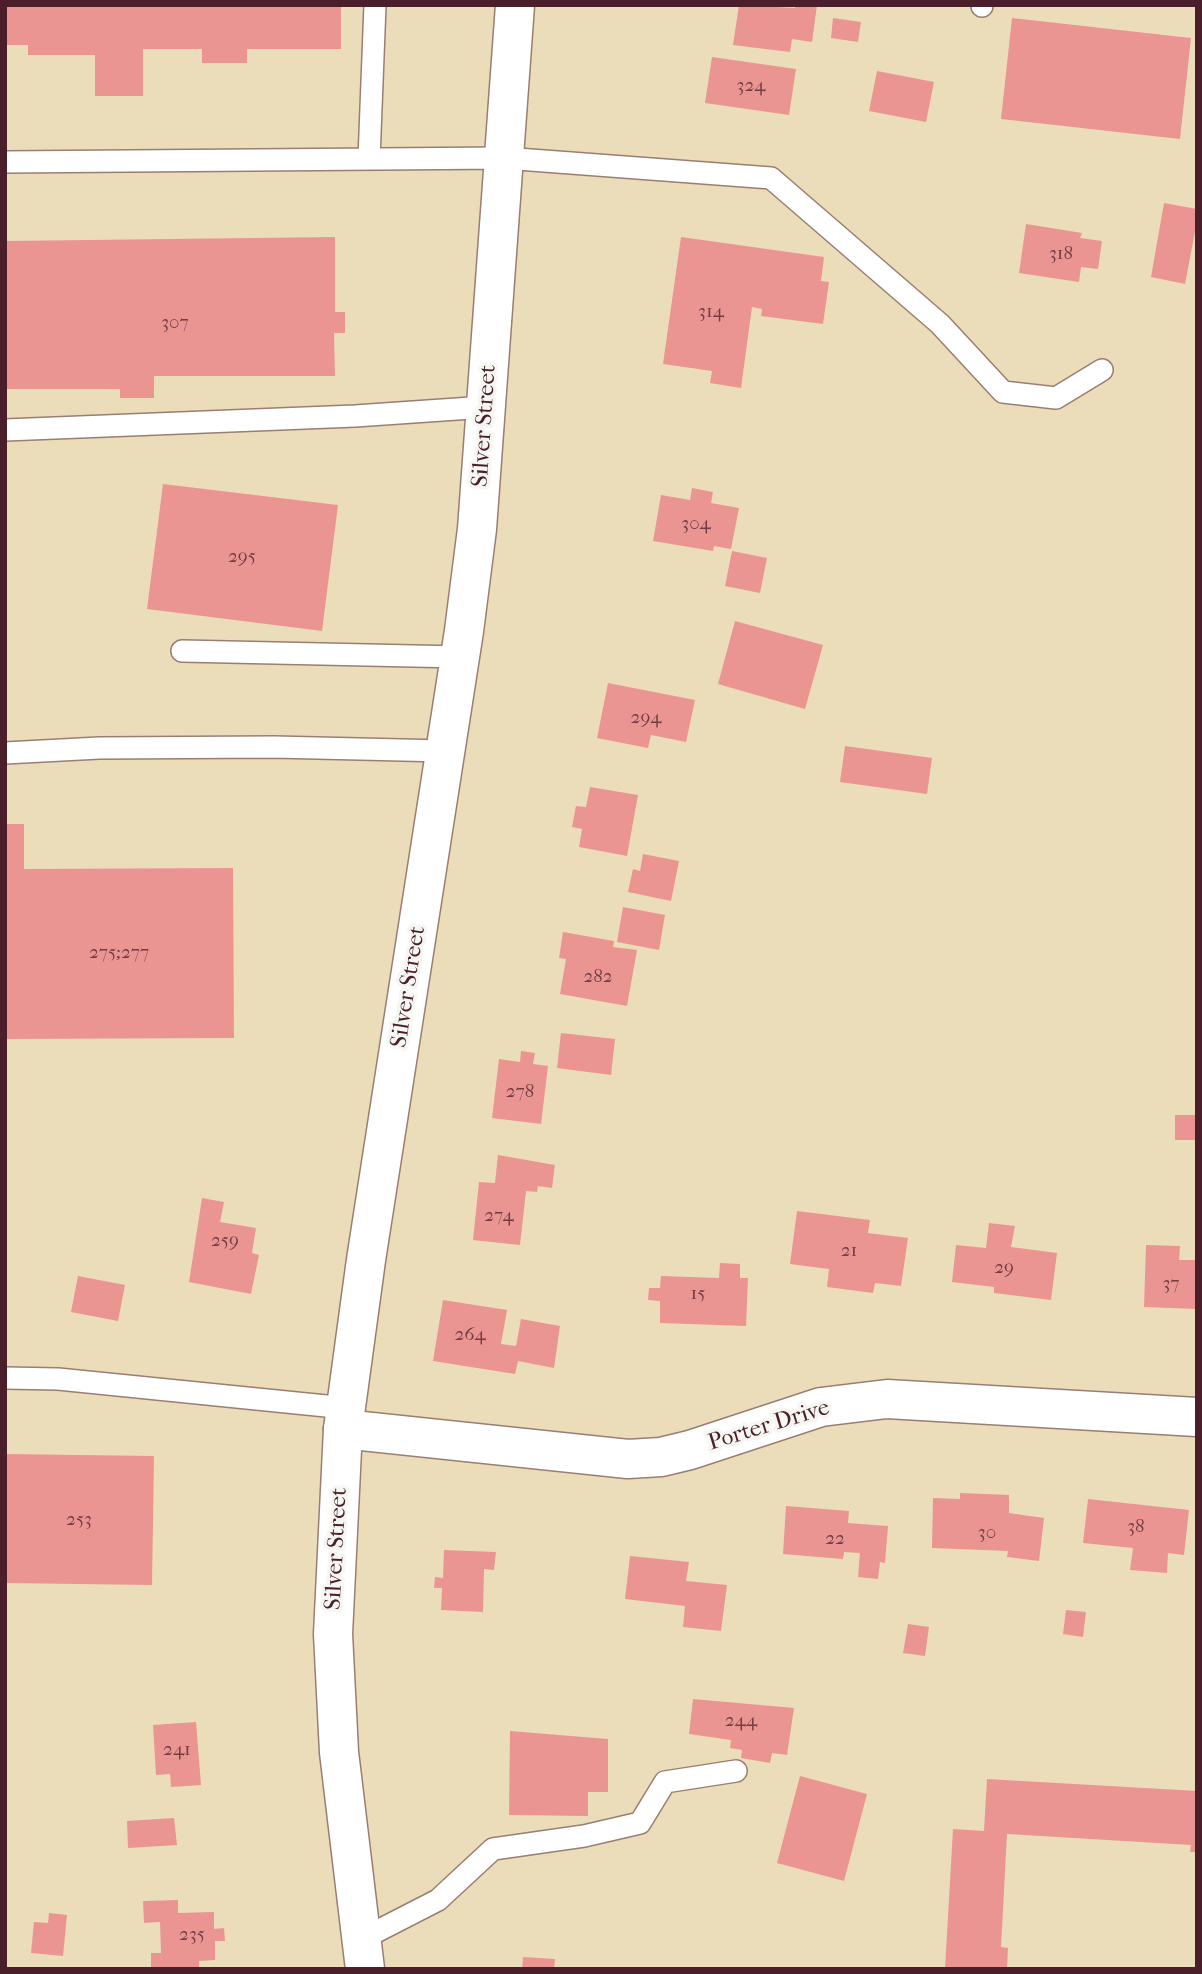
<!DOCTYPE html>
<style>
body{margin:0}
#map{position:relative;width:1202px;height:1974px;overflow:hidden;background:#ebddba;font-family:"IM FELL French Canon",serif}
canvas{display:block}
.frame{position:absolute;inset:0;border:7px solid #4a1f2b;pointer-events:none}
</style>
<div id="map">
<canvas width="1202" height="1974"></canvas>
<div class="frame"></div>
</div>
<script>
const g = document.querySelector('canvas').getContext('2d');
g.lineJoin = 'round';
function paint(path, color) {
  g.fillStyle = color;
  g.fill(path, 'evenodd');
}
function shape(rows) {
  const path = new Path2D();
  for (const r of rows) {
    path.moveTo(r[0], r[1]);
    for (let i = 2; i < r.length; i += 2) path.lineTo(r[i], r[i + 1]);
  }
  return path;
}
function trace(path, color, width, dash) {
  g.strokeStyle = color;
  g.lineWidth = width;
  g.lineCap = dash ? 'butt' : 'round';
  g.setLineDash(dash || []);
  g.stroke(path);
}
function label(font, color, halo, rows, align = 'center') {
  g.font = font + ' "IM FELL French Canon",serif';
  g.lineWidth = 7;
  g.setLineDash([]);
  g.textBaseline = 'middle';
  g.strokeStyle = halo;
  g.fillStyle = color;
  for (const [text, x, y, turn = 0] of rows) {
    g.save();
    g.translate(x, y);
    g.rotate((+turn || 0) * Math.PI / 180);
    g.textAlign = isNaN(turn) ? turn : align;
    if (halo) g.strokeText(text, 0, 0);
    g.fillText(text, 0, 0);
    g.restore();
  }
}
const building = shape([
 [5,5,341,5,341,49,247,49,247,63,202,63,202,49,143,49,143,96,95,96,95,55,28,55,28,45,5,45],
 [739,5,795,8,795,5,817,5,812,42,792,39,790,52,733,45],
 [833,18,861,22,858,42,831,38],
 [1012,18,1191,38,1180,139,1001,119],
 [712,57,796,69,789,115,705,103],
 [877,71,934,82,926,122,869,111],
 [1164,203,1197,209,1197,221,1185,284,1151,277],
 [1026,224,1082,233,1080,238,1102,241,1098,269,1081,267,1079,282,1019,273],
 [335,237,335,312,345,312,345,333,334,333,335,376,154,376,154,398,120,398,120,389,5,389,5,241],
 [681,237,824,257,821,281,829,282,823,324,761,316,762,309,752,307,741,388,710,383,712,371,663,364],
 [163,484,338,505,322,631,147,609],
 [692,488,713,492,711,503,739,508,731,549,714,546,713,551,653,541,661,495,690,500],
 [732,551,767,558,760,593,725,586],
 [735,621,823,645,805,709,718,684],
 [608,683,695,700,686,742,651,735,648,748,597,738],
 [845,746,932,758,927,794,840,782],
 [590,787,638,795,627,856,579,847,582,829,572,827,576,806,586,807],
 [5,824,24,824,24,869,233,868,234,1038,5,1039],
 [643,854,679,861,671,901,628,892,633,869,640,871],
 [623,907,665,915,659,950,617,942],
 [563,932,614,941,613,947,637,950,627,1006,560,994,566,959,559,958],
 [561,1033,615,1039,611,1075,557,1068],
 [521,1051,535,1053,533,1064,548,1066,541,1124,492,1118,499,1059,520,1062],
 [1175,1115,1197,1115,1197,1140,1175,1140],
 [498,1155,555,1165,552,1188,538,1186,537,1192,526,1191,520,1245,473,1240,479,1182,495,1183],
 [202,1198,224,1202,220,1222,256,1228,252,1253,259,1255,251,1294,189,1282],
 [797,1211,870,1220,868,1233,908,1238,901,1286,875,1283,873,1293,827,1287,829,1269,790,1264],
 [989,1223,1015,1226,1011,1247,1057,1253,1051,1300,994,1293,994,1287,952,1282,956,1245,986,1248],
 [1146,1245,1180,1246,1179,1260,1197,1260,1197,1309,1144,1307],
 [720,1263,740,1264,740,1278,748,1278,746,1326,660,1323,660,1301,648,1300,649,1288,660,1288,661,1276,719,1278],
 [78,1276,125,1285,118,1321,71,1312],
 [443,1300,507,1310,501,1344,516,1346,521,1319,560,1326,554,1368,518,1361,515,1374,433,1361],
 [5,1454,154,1456,152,1585,5,1583],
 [960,1493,1009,1495,1009,1513,1044,1518,1039,1561,1007,1557,1008,1551,932,1548,933,1498,960,1499],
 [1088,1499,1189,1510,1184,1555,1168,1553,1167,1573,1130,1570,1133,1548,1083,1543],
 [786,1506,849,1511,848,1523,888,1526,885,1563,880,1562,878,1579,858,1577,860,1553,844,1552,843,1559,783,1554],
 [444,1550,496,1552,494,1570,484,1569,483,1612,441,1610,442,1588,434,1588,435,1577,443,1578],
 [630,1556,689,1562,686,1581,727,1585,721,1631,683,1627,685,1606,625,1599],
 [1066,1610,1086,1612,1083,1637,1063,1634],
 [908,1624,929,1627,925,1656,903,1653],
 [693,1699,794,1708,787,1755,772,1753,770,1763,741,1758,742,1750,730,1748,731,1740,689,1734],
 [196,1722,201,1785,171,1787,170,1774,156,1775,153,1725],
 [510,1731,608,1739,608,1792,588,1792,588,1816,509,1815],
 [800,1776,867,1794,844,1881,777,1863],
 [987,1779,1197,1791,1197,1852,1190,1852,1191,1845,1007,1834,1001,1947,1008,1948,1007,1969,945,1969,953,1829,984,1831],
 [174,1818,177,1845,128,1848,127,1821],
 [178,1900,178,1913,214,1912,214,1929,224,1928,225,1941,215,1941,215,1960,199,1961,199,1969,151,1969,151,1953,161,1953,160,1922,144,1923,143,1901],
 [49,1913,67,1915,63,1956,31,1953,34,1922,48,1923],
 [523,1957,555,1959,554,1969,522,1969]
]);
const lane = shape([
 [982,5,982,6],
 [369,159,375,5],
 [5,162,504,158,771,178,940,324,1003,392,1056,398,1102,370],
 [5,430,355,416,486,407],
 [182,651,460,657],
 [5,753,99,748,274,747,445,751],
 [5,1378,58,1379,346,1408],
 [362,1939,438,1900,493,1849,584,1836,640,1823,665,1782,736,1771]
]);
const street = shape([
 [343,1429,628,1459,661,1457,690,1450,821,1407,887,1399,1197,1417]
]);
const secondary = shape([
 [365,1969,339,1752,333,1634,343,1429,366,1260,464,631,477,529,515,5]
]);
const numberNames = [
 ["324",751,86],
 ["318",1061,254],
 ["314",711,312],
 ["307",175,323],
 ["304",696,524],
 ["295",242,557],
 ["294",646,718],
 ["275;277",119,953],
 ["282",598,977],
 ["278",520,1092],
 ["274",499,1216],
 ["259",225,1241],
 ["21",849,1251],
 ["29",1004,1268],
 ["37",1171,1284],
 ["15",698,1294],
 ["264",470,1335],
 ["253",79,1520],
 ["38",1136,1527],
 ["30",987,1533],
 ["22",835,1539],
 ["244",741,1721],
 ["241",177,1750],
 ["235",192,1935]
];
const streetNames = [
 ["Silver Street",485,426,-86],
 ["Silver Street",409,987,-81],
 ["Porter Drive",769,1426,-17],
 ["Silver Street",337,1549,-87]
];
paint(building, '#eb9593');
trace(lane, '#9a7e72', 24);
trace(street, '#9a7e72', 41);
trace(secondary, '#9a7e72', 41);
trace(lane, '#fff', 21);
trace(street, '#fff', 38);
trace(secondary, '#fff', 38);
label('19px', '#723c45', null, numberNames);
label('23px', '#4a1f2b', '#f6f6f2', streetNames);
</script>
